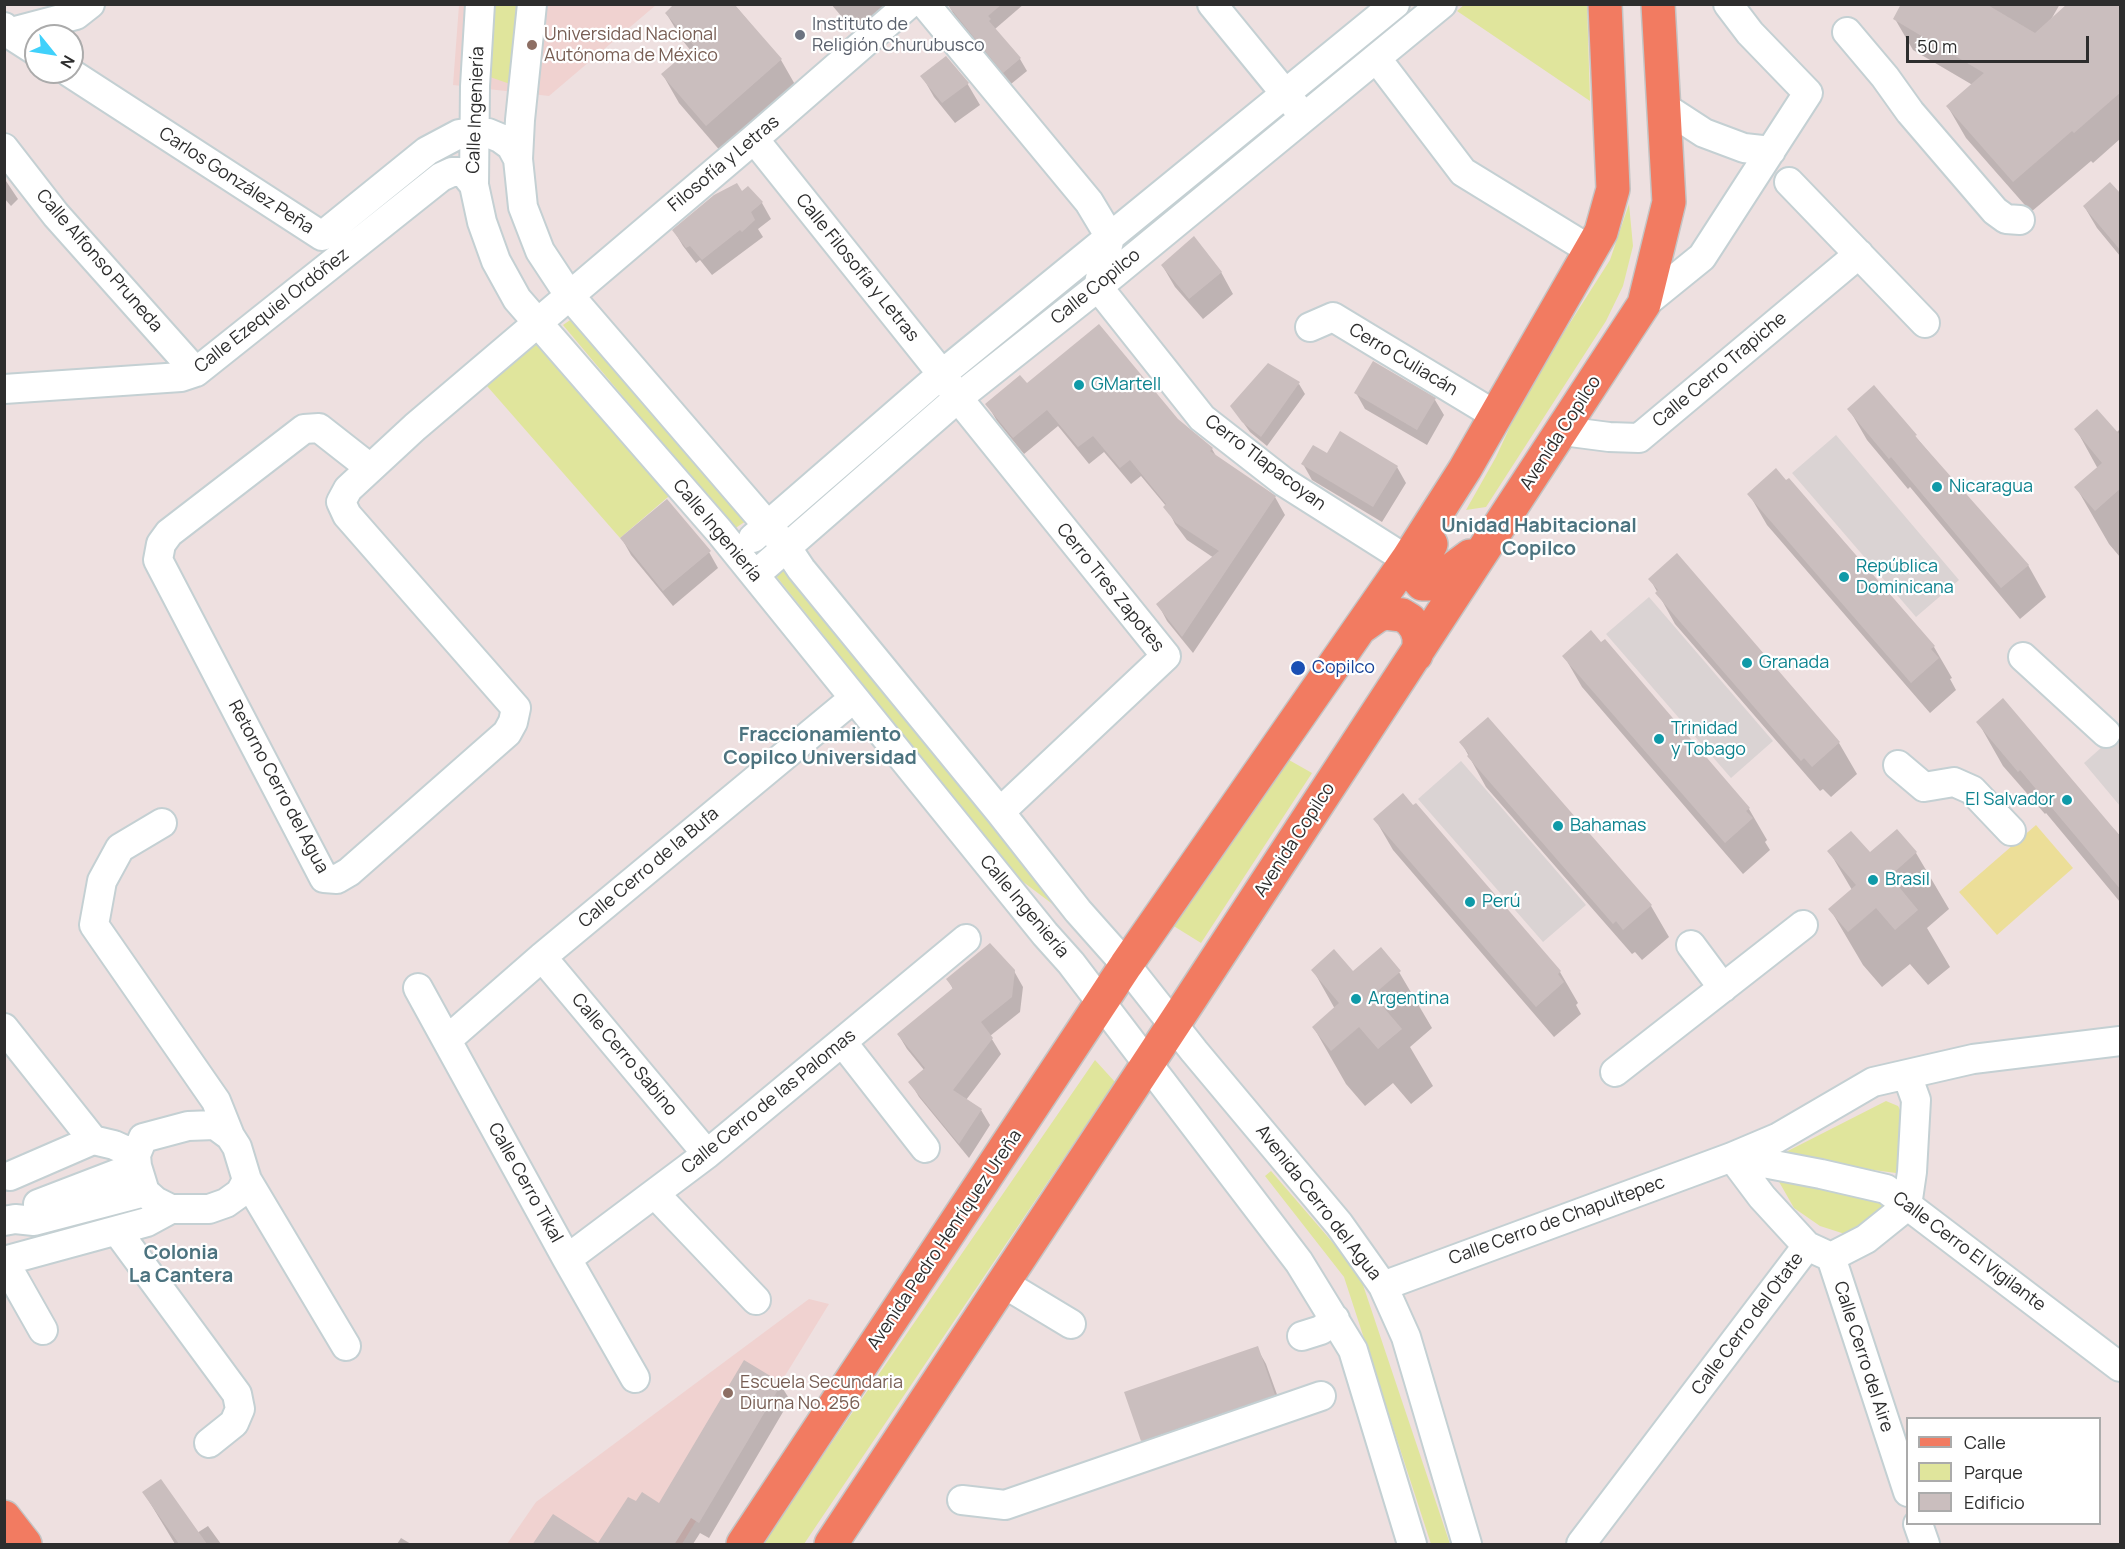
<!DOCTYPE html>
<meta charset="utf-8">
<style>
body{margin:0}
#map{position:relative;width:2125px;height:1549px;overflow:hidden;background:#eee0e0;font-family:Manrope,sans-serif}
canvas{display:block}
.frame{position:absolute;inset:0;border:6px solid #2d2d2d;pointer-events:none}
.legend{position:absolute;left:1906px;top:1417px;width:195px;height:108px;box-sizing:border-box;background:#fff;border:2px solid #ababab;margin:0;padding:8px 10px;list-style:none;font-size:18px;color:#2d2d2d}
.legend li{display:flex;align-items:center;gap:12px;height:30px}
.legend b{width:30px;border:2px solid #ababab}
.north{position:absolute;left:24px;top:24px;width:60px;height:60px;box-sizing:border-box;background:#fff;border:2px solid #ababab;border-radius:50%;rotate:120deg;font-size:16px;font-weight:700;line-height:24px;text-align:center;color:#2d2d2d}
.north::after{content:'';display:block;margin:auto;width:21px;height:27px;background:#40d1fb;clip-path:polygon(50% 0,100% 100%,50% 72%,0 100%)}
.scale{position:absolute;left:1906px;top:36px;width:183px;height:27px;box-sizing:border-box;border:3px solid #2d2d2d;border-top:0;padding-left:8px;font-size:18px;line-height:21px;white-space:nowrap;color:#2d2d2d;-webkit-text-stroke:4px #fff;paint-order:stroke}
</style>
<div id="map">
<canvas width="2125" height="1549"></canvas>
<div class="frame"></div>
<ul class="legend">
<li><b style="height:8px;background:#f27b61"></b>Calle</li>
<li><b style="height:16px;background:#e0e59c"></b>Parque</li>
<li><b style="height:16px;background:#cabebe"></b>Edificio</li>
</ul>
<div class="north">N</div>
<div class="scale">50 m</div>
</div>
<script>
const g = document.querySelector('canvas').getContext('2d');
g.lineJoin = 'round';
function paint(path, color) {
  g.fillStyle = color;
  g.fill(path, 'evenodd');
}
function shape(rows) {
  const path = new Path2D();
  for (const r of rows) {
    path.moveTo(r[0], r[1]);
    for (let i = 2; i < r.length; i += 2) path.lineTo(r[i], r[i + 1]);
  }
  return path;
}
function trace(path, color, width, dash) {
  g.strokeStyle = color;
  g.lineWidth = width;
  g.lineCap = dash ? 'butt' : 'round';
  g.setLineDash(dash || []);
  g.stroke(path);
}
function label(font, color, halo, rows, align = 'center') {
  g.font = font + ' Manrope,sans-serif';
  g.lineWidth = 4.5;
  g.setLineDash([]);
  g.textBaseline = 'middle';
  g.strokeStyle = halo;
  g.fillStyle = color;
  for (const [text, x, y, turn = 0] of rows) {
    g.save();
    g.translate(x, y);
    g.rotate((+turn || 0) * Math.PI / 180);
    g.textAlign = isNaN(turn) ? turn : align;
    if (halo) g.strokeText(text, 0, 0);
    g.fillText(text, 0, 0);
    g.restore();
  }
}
const education = shape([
 [459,5,656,5,549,96,453,85],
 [809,1299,829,1304,682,1544,507,1544,536,1502]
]);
const green = shape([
 [1465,4,1587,5,1590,101,1457,11],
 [493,5,516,5,510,84,490,77],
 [1629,204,1633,246,1623,286,1606,321,1486,507,1466,510,1496,457,1526,392,1610,260],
 [576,316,749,519,734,529,563,325],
 [542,338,675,491,620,538,487,386],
 [786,565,1063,912,1018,878,776,576],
 [1289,760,1312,773,1201,943,1172,925],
 [1095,1060,1115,1082,804,1544,762,1544],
 [1886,1101,1898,1106,1908,1124,1896,1173,1776,1157],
 [1271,1171,1359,1273,1450,1544,1431,1544,1344,1277,1265,1176],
 [1817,1178,1878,1197,1884,1211,1869,1226,1845,1234,1820,1226,1794,1208,1778,1180]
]);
const pitch = shape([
 [2036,825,2073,868,1997,935,1959,892]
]);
const plaza = shape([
 [1836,435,1959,580,1916,617,1792,473],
 [1649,597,1773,741,1731,778,1606,634],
 [2120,731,2120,806,2084,763],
 [1461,761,1586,905,1543,942,1418,799]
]);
const shadow = shape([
 [734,4,781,60,797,88,722,153,679,103,663,75,691,51,683,41,666,13],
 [831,4,896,4,858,36],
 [951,4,1024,4,995,29,1020,59,1027,71,1011,84,956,18,949,6],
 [1903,4,2060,4,2049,23,2120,4,2120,139,2093,163,2091,161,2031,212,1966,138,1948,107,1976,87,1913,50,1895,19],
 [922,76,967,83,980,105,955,123,934,97],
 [4,178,18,199,11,206,4,198],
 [748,188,762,203,771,219,758,229,763,237,712,275,700,260,696,263,683,246,674,231],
 [2120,197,2120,256,2097,228,2084,206],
 [1162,265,1221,272,1233,294,1203,319,1175,287],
 [1299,384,1305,394,1267,446,1250,432,1231,406],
 [1026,386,1177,420,1212,449,1216,456,1275,497,1285,515,1193,653,1167,621,1158,604,1214,558,1187,540,1175,524,1166,506,1141,476,1131,484,1104,452,1089,464,1058,426,1024,454,997,421,987,404],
 [1874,387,1984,518,2028,565,2046,597,2020,619,1910,487,1908,489,1867,440,1849,409],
 [1356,393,1435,400,1444,415,1427,445,1365,409],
 [2076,429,2116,433,2120,429,2120,557,2109,544,2076,487,2098,469],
 [1328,455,1397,467,1406,483,1382,522,1312,480,1303,464],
 [1749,494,1934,647,1952,678,1950,679,1956,690,1930,713,1767,525],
 [622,539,709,552,718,568,673,606,631,555],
 [1677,556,1839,743,1857,774,1831,797,1823,789,1820,791,1675,624,1650,579],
 [1605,641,1749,809,1767,840,1765,842,1770,850,1743,874,1582,687,1564,656],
 [1978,722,2115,830,2120,836,2120,902,2046,813,2045,814,2003,766],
 [1461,742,1651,906,1669,937,1642,960,1635,952,1632,954,1486,787],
 [1416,805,1560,972,1578,1003,1576,1005,1581,1014,1554,1037,1393,850,1375,819],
 [1897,831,1916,853,1949,909,1927,928,1950,967,1928,985,1910,964,1882,987,1863,965,1830,909,1852,890,1829,851,1869,854],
 [1313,970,1353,973,1399,972,1432,1028,1410,1047,1433,1086,1411,1104,1393,1083,1365,1106,1346,1084,1314,1028,1335,1009],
 [1014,971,1023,987,1020,1012,990,1036,1001,1054,966,1100,981,1110,990,1125,969,1158,919,1097,910,1082,924,1070,907,1049,898,1034,953,989,948,980],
 [1257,1348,1266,1364,1283,1411,1151,1456,1142,1440],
 [780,1384,790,1400,709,1538,700,1533,693,1544,599,1544,637,1503,659,1505],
 [144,1493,197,1533,208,1526,221,1544,175,1544],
 [401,1538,411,1544,397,1544]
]);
const building = shape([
 [674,4,734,4,782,59,706,126,661,74,694,46,665,13],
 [947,4,1002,4,988,16,991,19,989,21,1021,58,1003,73],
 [1901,4,1986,4,2035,33,2067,4,2121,4,2121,92,2074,133,2072,131,2013,182,1946,106,1984,73,1893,19],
 [946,56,969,83,942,103,920,76],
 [2110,182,2121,194,2121,251,2083,206],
 [737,183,742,191,748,186,763,202,751,212,755,220,742,232,740,230,702,260,690,246,686,248,672,230,714,195],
 [1194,236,1222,272,1189,299,1161,265],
 [1099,324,1178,419,1213,448,1210,451,1276,496,1182,637,1156,604,1219,551,1176,523,1163,507,1166,504,1130,460,1120,468,1093,436,1078,447,1047,410,1013,438,985,404,1020,375,1027,383],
 [1373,361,1436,398,1417,430,1354,393],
 [1268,363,1300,382,1261,437,1242,422,1230,406],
 [1874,385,1917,435,1915,436,2029,565,2001,588,1891,457,1889,459,1847,409],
 [2097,409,2121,436,2121,488,2095,511,2074,487,2102,463,2074,429],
 [1340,431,1398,466,1373,507,1301,464,1313,445,1327,453],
 [1776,468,1786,480,1789,478,1935,646,1931,649,1939,658,1911,683,1747,494],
 [667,499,711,551,663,591,620,538],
 [1677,553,1840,742,1812,767,1804,758,1801,761,1655,593,1658,590,1648,579],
 [1591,630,1601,642,1605,639,1750,808,1746,811,1753,818,1725,843,1562,656],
 [2003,698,2121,837,2121,890,2020,770,2018,772,1976,722],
 [1488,717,1652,905,1623,930,1616,921,1613,924,1467,756,1469,754,1459,742],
 [1403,793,1413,805,1416,803,1561,971,1558,974,1564,982,1536,1007,1373,819],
 [1897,829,1917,852,1890,876,1918,910,1895,930,1876,908,1848,932,1828,909,1856,885,1827,851,1851,831,1870,852],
 [990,943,1015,970,1012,997,981,1022,993,1038,953,1090,982,1109,959,1144,908,1082,925,1068,897,1034,953,988,946,979],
 [1381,947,1401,971,1373,995,1402,1029,1378,1049,1359,1027,1331,1051,1312,1027,1339,1003,1311,970,1334,949,1353,971],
 [1258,1346,1275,1395,1141,1441,1124,1392],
 [744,1360,782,1383,699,1523,691,1518,674,1545,532,1545,553,1514,598,1543,628,1497,636,1501,642,1492,659,1503],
 [161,1479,207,1544,179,1544,142,1492]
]);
const minor = shape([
 [480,4,475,86,474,185,482,222,496,261,517,299,719,531,1045,934,1071,963,1299,1262,1353,1350,1412,1544],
 [532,4,520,120,518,159,523,207,540,251,569,295,787,548,801,569,1000,812,1078,911,1126,965,1194,1051,1339,1224,1383,1286,1406,1337,1467,1544],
 [925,4,1089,202,1110,237,1098,287,1202,418,1284,482,1407,560],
 [1212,4,1297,108],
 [4,27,8,33,36,51],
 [1847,32,1885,77,1910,112,1995,211,2006,219,2020,220],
 [4,34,76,15,90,4],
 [1377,59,1463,172,1590,250],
 [69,72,322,236,427,151,459,134,473,132,488,133,500,138,511,146,518,159],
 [1664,107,1704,133,1744,148,1771,151],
 [754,139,942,374,958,398,1166,656,1000,812],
 [4,148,56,215,196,372],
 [1789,182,1925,323],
 [1644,304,1702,257,1808,93,1750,33,1728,4],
 [1310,327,1333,317,1495,415],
 [4,389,181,377,196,372,441,177,452,172,459,172,465,174,474,185],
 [1563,431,1609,437,1639,438,1859,254],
 [370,468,319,428,304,429,169,533,161,544,158,560,324,878,337,879,349,872,507,733,513,722,516,708,347,515,341,502,348,489,415,427,754,139,909,4],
 [753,538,942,374,1395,4],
 [755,575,958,398,1098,287,1442,4],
 [2023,657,2106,733],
 [1898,765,1924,787,1954,782,1972,790,2011,831],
 [162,823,120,848,102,881,94,925,216,1101,230,1136],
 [1691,945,1723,988],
 [542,957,707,1154],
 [418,988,567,1259,635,1378],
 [4,1028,93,1140],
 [447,1040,542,957,854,698],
 [843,1043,925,1148],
 [1615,1072,1803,925],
 [215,1125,230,1136,237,1147,247,1180,240,1193,226,1203,209,1209,171,1209,155,1201,145,1192,137,1166,136,1155,143,1138,188,1126,215,1125],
 [1732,1157,1821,1174,1886,1189,2120,1367],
 [1732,1157,1762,1197,1807,1246,1831,1257,1866,1239,1907,1206,1912,1172,1916,1100,1907,1075],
 [10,1176,93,1140,114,1145,136,1155],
 [247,1180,346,1346],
 [655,1194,756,1300],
 [38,1204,137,1166],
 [4,1221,15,1219,34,1221,145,1192],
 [117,1231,237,1394,240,1409,234,1423,209,1443],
 [1831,1257,1908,1492],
 [567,1259,707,1154,966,939],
 [4,1261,147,1222,171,1209],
 [4,1261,43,1330],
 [1003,1283,1071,1324],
 [1383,1286,1732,1157,1777,1138,1873,1082,1973,1059,2120,1041],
 [1302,1336,1321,1330,1335,1319],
 [962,1500,1005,1505,1321,1396],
 [1918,1524,1925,1544],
 [1581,1544,1807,1246]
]);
const major = shape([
 [1431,544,1415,570,1415,576,1422,584,1432,584,1470,556],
 [1360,628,1377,616,1385,613,1402,615,1410,620,1416,628,1419,637,1419,646,1416,655],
 [4,1517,25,1544],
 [743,1544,1126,965,1407,560,1465,469,1601,232,1613,189,1605,4],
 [831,1544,1191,998,1644,304,1669,202,1658,4]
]);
const markers = [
 [800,35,6,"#6b7280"],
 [532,45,6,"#8d6e63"],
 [1079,385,6,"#0f9aa8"],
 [1937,487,6,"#0f9aa8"],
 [1844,577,6,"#0f9aa8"],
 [1747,663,6,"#0f9aa8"],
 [1298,668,8,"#1a4fb4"],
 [1659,739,6,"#0f9aa8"],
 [2067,800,6,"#0f9aa8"],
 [1558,826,6,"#0f9aa8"],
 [1873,880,6,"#0f9aa8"],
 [1470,902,6,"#0f9aa8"],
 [1356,999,6,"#0f9aa8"],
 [728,1393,6,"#8d6e63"]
];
const worshipNames = [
 ["Instituto de",812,25],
 ["Religión Churubusco",812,46]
];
const educationNames = [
 ["Universidad Nacional",544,35],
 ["Autónoma de México",544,56],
 ["Escuela Secundaria",740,1383],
 ["Diurna No. 256",740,1404]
];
const streetNames = [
 ["Calle Ingeniería",476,110,-88],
 ["Filosofía y Letras",724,164,-40],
 ["Carlos González Peña",236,181,33],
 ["Calle Alfonso Pruneda",99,261,49],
 ["Calle Filosofía y Letras",857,268,51],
 ["Calle Copilco",1096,287,-39],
 ["Calle Ezequiel Ordóñez",272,311,-38],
 ["Cerro Culiacán",1403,360,31],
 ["Calle Cerro Trapiche",1720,370,-40],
 ["Avenida Copilco",1561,433,-57],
 ["Cerro Tlapacoyan",1265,463,37],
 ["Calle Ingeniería",717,531,50],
 ["Cerro Tres Zapotes",1110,588,51],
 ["Retorno Cerro del Agua",278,787,62],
 ["Avenida Copilco",1295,840,-57],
 ["Calle Cerro de la Bufa",649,868,-40],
 ["Calle Ingeniería",1024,907,50],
 ["Calle Cerro Sabino",624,1055,50],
 ["Calle Cerro de las Palomas",769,1102,-39],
 ["Calle Cerro Tikal",525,1183,61],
 ["Avenida Cerro del Agua",1318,1203,52],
 ["Calle Cerro de Chapultepec",1557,1221,-20],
 ["Avenida Pedro Henríquez Ureña",945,1240,-56],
 ["Calle Cerro El Vigilante",1969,1252,37],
 ["Calle Cerro del Otate",1748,1324,-53],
 ["Calle Cerro del Aire",1863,1357,72]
];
const cultureNames = [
 ["GMartell",1091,385],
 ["Nicaragua",1949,487],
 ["República",1856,567],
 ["Dominicana",1856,588],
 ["Granada",1759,663],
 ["Trinidad",1671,729],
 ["y Tobago",1671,750],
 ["El Salvador",2055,800,"right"],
 ["Bahamas",1570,826],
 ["Brasil",1885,880],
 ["Perú",1482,902],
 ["Argentina",1368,999]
];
const transitNames = [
 ["Copilco",1312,668]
];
const neighbourhoodNames = [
 ["Unidad Habitacional",1539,526],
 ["Copilco",1539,549],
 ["Fraccionamiento",820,735],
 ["Copilco Universidad",820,758],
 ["Colonia",181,1253],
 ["La Cantera",181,1276]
];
paint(education, '#f0d2d0');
paint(green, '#e0e59c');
paint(pitch, '#ecde98');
paint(plaza, '#dad3d3');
paint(shadow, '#0003');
paint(building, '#cabebe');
trace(minor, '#c4d0d3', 32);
trace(major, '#c4c4c4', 36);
trace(minor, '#fff', 28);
trace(major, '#f27b61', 33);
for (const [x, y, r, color] of markers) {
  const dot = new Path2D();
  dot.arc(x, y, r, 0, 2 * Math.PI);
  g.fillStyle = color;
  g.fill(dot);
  trace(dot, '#fff', 2);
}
label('18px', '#5b616d', '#fff', worshipNames, 'left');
label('18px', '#785e54', '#fff', educationNames, 'left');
label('18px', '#2d2d2d', '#fff', streetNames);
label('18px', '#0d838f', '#fff', cultureNames, 'left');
label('18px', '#164399', '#fff', transitNames, 'left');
label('bold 20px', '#4c737f', '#fff', neighbourhoodNames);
</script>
